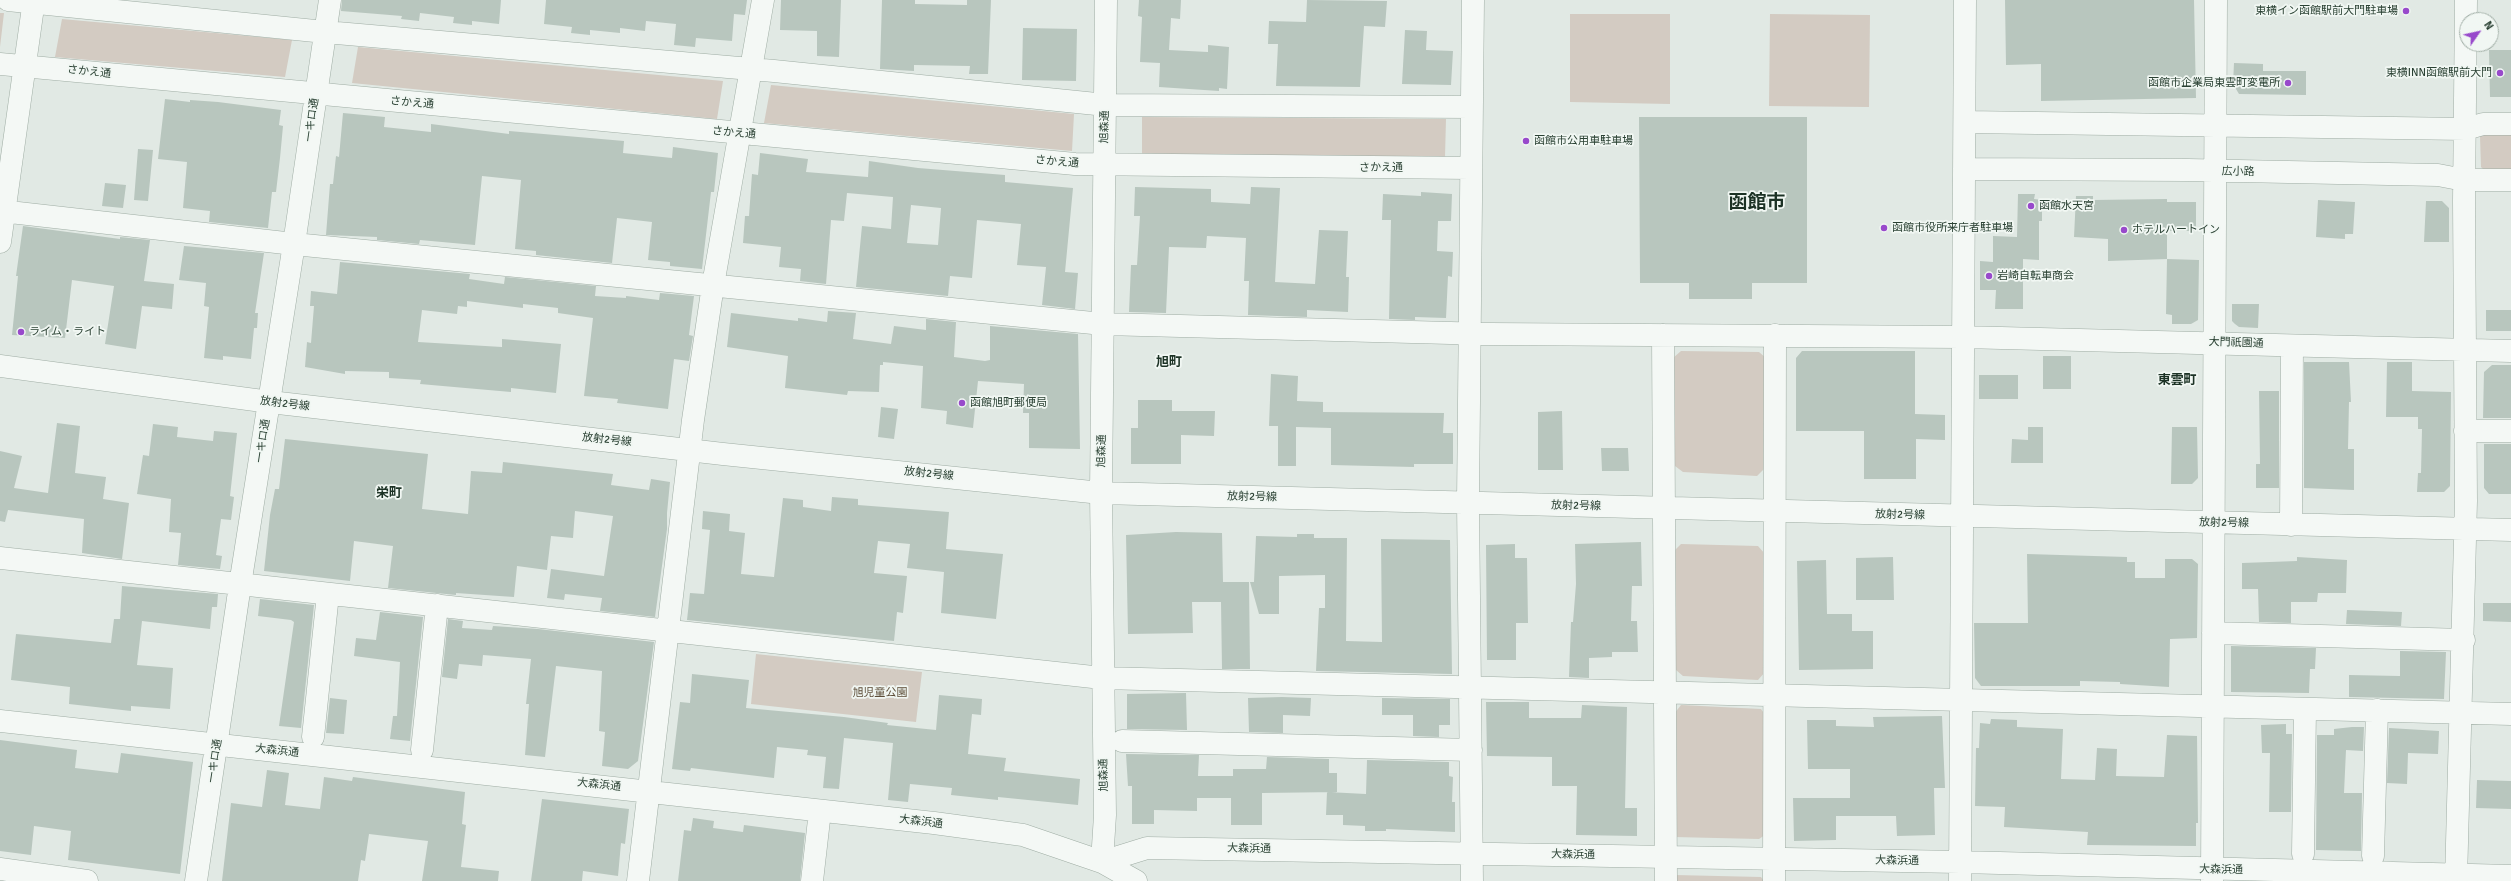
<!DOCTYPE html>
<meta charset="utf-8">
<style>
body{margin:0}
#map{position:relative;width:2511px;height:881px;overflow:hidden;background:#e1e9e4;font-family:Signika,sans-serif}
canvas{display:block}
.north{position:absolute;left:2459px;top:12px;width:40px;height:40px;box-sizing:border-box;background:#f1f7f3;border:1px solid #a1aea6;border-radius:50%;rotate:56deg;font-size:11px;font-weight:700;line-height:16px;text-align:center;color:#2a4133}
.north::after{content:'';display:block;margin:auto;width:14px;height:18px;background:#9849cb;clip-path:polygon(50% 0,100% 100%,50% 72%,0 100%)}
</style>
<div id="map">
<canvas width="2511" height="881"></canvas>
<div class="north">N</div>
</div>
<script>
const g = document.querySelector('canvas').getContext('2d');
g.lineJoin = 'round';
function paint(path, color) {
  g.fillStyle = color;
  g.fill(path, 'evenodd');
}
function shape(rows) {
  const path = new Path2D();
  for (const r of rows) {
    path.moveTo(r[0], r[1]);
    for (let i = 2; i < r.length; i += 2) path.lineTo(r[i], r[i + 1]);
  }
  return path;
}
function trace(path, color, width, dash) {
  g.strokeStyle = color;
  g.lineWidth = width;
  g.lineCap = dash ? 'butt' : 'round';
  g.setLineDash(dash || []);
  g.stroke(path);
}
function label(font, color, halo, rows, align = 'center') {
  g.font = font + ' Signika,"Noto Sans JP",sans-serif';
  g.lineWidth = 3.5;
  g.setLineDash([]);
  g.textBaseline = 'middle';
  g.strokeStyle = halo;
  g.fillStyle = color;
  for (const [text, x, y, turn = 0] of rows) {
    g.save();
    g.translate(x, y);
    g.rotate((+turn || 0) * Math.PI / 180);
    g.textAlign = isNaN(turn) ? turn : align;
    if (halo) g.strokeText(text, 0, 0);
    g.fillText(text, 0, 0);
    g.restore();
  }
}
const green = shape([
 [0,13,4,13,0,47],
 [1570,14,1670,14,1670,104,1570,102],
 [1770,14,1870,15,1869,107,1769,106],
 [62,19,292,40,285,77,55,57],
 [358,47,723,81,717,119,352,83],
 [771,85,1074,114,1072,151,764,123],
 [1142,117,1446,119,1445,157,1142,156],
 [2485,131,2511,131,2511,172,2486,172,2481,167,2480,136],
 [1681,351,1759,352,1766,358,1766,467,1757,476,1683,472,1675,466,1673,358],
 [1681,544,1758,546,1765,554,1766,671,1758,680,1683,676,1676,670,1674,551],
 [756,654,922,672,916,722,751,704],
 [1681,705,1761,709,1766,716,1765,835,1759,839,1674,837,1674,714],
 [1675,875,1761,877,1764,881,1675,881]
]);
const building = shape([
 [342,0,501,0,499,24,472,21,472,25,453,23,454,17,420,13,419,21,401,19,402,16,341,11],
 [546,0,747,0,745,15,734,14,732,41,696,38,695,47,674,45,676,24,646,21,645,31,620,28,620,33,590,30,590,35,571,33,572,27,544,24],
 [781,0,841,0,839,57,817,56,817,31,780,30],
 [882,0,915,0,915,4,967,5,967,0,991,0,988,74,969,74,970,66,914,65,914,71,880,69],
 [1139,0,1181,0,1180,19,1171,18,1169,50,1208,52,1208,45,1229,47,1227,89,1219,88,1219,91,1159,87,1160,63,1140,62,1142,17,1138,16],
 [1307,0,1387,1,1385,27,1364,26,1360,87,1276,86,1278,44,1268,44,1269,21,1306,22],
 [2005,0,2194,0,2196,98,2041,101,2041,64,2006,65],
 [1023,28,1077,29,1076,81,1022,80],
 [1405,30,1427,31,1426,50,1453,51,1451,85,1402,84],
 [2489,50,2511,50,2511,97,2490,97],
 [2234,63,2263,64,2263,71,2306,71,2306,95,2239,94,2233,84],
 [165,99,190,102,190,100,218,102,281,110,279,125,283,126,280,158,276,192,272,192,268,228,209,222,210,211,183,208,187,162,158,159],
 [343,113,385,117,384,127,431,132,431,124,509,134,509,131,624,141,623,153,672,158,673,147,718,153,714,192,711,192,702,269,670,266,670,262,648,260,652,222,617,218,612,263,536,255,536,251,515,249,521,180,482,176,475,245,420,240,419,244,377,240,377,237,326,235,330,184,333,184,336,156,339,157],
 [1639,117,1807,117,1807,283,1752,283,1752,299,1689,299,1689,283,1640,283],
 [138,149,153,150,148,201,134,200],
 [760,153,808,159,806,172,868,177,869,161,918,168,1005,175,1005,182,1073,188,1065,272,1078,273,1075,309,1042,305,1046,267,1017,265,1021,224,977,220,972,278,950,276,948,296,856,287,862,226,891,229,893,197,847,193,844,221,831,220,826,284,800,281,801,269,779,267,781,247,743,243,745,216,749,216,752,174,758,175],
 [911,205,941,208,938,245,907,243],
 [105,183,126,185,123,208,102,206],
 [1135,187,1211,189,1211,202,1250,204,1251,187,1280,188,1275,282,1315,284,1319,230,1348,231,1346,277,1349,277,1348,312,1307,310,1307,317,1248,315,1249,281,1244,281,1246,238,1207,236,1206,248,1169,247,1166,313,1129,312,1131,265,1137,265,1140,216,1134,216],
 [1421,192,1452,194,1451,221,1438,221,1437,251,1453,252,1452,277,1448,276,1446,318,1415,317,1415,320,1389,319,1391,220,1382,220,1383,194,1421,196],
 [2018,194,2035,194,2034,199,2042,200,2042,221,2039,221,2039,260,2023,259,2023,309,1995,309,1996,290,1980,290,1980,261,1993,262,1993,236,2017,237],
 [2076,196,2093,196,2093,200,2167,199,2167,202,2196,202,2196,231,2167,231,2167,259,2108,261,2108,239,2074,237],
 [2318,200,2355,202,2353,234,2345,234,2345,239,2316,237],
 [2426,201,2442,201,2449,208,2449,242,2424,242],
 [23,226,120,239,120,237,150,240,144,281,174,284,172,309,142,306,136,349,105,344,114,286,72,280,65,338,12,335,18,276,16,276],
 [184,246,264,253,255,313,258,313,257,328,254,328,251,359,223,356,223,360,204,358,209,307,204,306,206,283,179,280],
 [2167,259,2199,260,2198,320,2191,324,2172,324,2172,315,2166,314],
 [340,262,470,274,469,279,504,284,505,277,596,286,595,296,626,298,626,296,659,300,660,293,694,296,689,335,693,336,689,361,674,359,668,409,617,403,618,399,584,396,593,318,558,313,558,308,523,304,523,308,467,301,467,307,458,306,457,314,422,310,418,342,502,347,502,339,561,344,556,393,511,388,511,392,420,384,421,380,389,378,389,372,345,371,345,374,305,367,307,342,311,343,314,306,310,306,311,291,337,294],
 [2232,304,2259,304,2258,328,2239,327,2235,324,2232,321],
 [2486,310,2511,310,2511,331,2486,331],
 [828,311,856,313,853,339,891,344,894,326,926,330,926,319,956,322,954,357,985,361,990,360,990,326,1078,334,1080,449,1029,448,1029,413,1023,413,1024,384,978,381,973,428,946,424,947,411,921,408,923,366,883,362,883,365,880,365,879,392,848,391,847,395,785,388,788,356,727,347,731,313,798,321,798,318,827,322],
 [1802,351,1915,351,1915,414,1945,415,1945,440,1916,439,1916,479,1864,479,1864,431,1796,431,1796,358],
 [2043,356,2071,356,2071,389,2043,389],
 [2304,362,2349,362,2351,402,2349,402,2348,449,2354,449,2354,490,2304,488],
 [2387,362,2412,362,2412,391,2451,392,2450,486,2444,492,2417,492,2418,473,2421,473,2422,429,2418,429,2418,417,2386,417],
 [2492,365,2511,365,2511,418,2483,418,2484,372],
 [1271,374,1298,376,1297,401,1323,402,1323,412,1444,413,1443,433,1453,433,1453,464,1414,464,1414,467,1331,465,1331,428,1296,427,1296,466,1278,466,1278,426,1269,426],
 [1979,375,2018,375,2018,399,1979,399],
 [2259,391,2279,391,2279,488,2256,488,2256,464,2260,464],
 [1138,400,1172,400,1172,411,1215,411,1214,436,1181,435,1181,464,1131,464,1131,428,1138,428],
 [881,407,898,409,894,439,878,437],
 [1562,411,1563,470,1538,470,1538,412],
 [57,423,80,426,75,473,106,477,103,499,129,503,122,559,82,553,84,519,8,510,5,522,0,521,0,451,22,456,14,488,48,493],
 [153,424,178,427,177,437,213,441,214,431,237,433,230,496,234,497,231,520,221,519,216,555,222,556,220,569,178,565,181,533,169,532,171,499,137,494,143,455,149,456],
 [2028,427,2043,427,2043,463,2011,463,2012,439,2028,440],
 [2172,427,2197,427,2198,478,2192,484,2171,484],
 [285,439,428,454,422,509,468,514,471,471,502,473,503,462,613,474,611,485,649,490,651,479,670,482,667,513,667,529,655,617,600,611,602,598,565,594,564,600,547,598,551,569,604,576,613,516,575,511,573,538,551,536,547,570,517,566,514,597,456,593,456,595,388,588,393,546,354,541,350,581,264,571,270,515,275,489,279,489],
 [2484,444,2511,444,2511,494,2489,494,2484,488],
 [1601,448,1628,448,1629,471,1602,471],
 [832,497,858,499,858,505,949,512,946,549,1003,554,996,619,941,613,944,572,907,568,910,544,878,541,874,573,907,576,903,613,897,612,894,641,687,620,690,593,704,594,710,530,702,529,703,511,730,514,729,531,745,533,741,574,774,577,783,498,803,500,803,507,831,511],
 [1176,532,1222,533,1223,582,1249,582,1250,669,1222,669,1221,602,1192,602,1193,633,1128,634,1126,535],
 [1297,534,1314,534,1314,538,1347,538,1346,641,1382,642,1381,539,1450,540,1452,674,1316,671,1319,608,1325,608,1325,575,1279,576,1279,614,1259,614,1250,582,1254,582,1256,536,1297,537],
 [1641,542,1642,586,1632,586,1631,621,1637,621,1638,652,1612,652,1612,657,1589,658,1589,678,1569,677,1571,622,1573,622,1576,584,1575,544],
 [1515,544,1515,558,1527,558,1528,623,1516,623,1516,660,1487,660,1486,545],
 [2027,554,2127,557,2127,562,2135,562,2135,578,2165,578,2165,559,2192,559,2198,564,2197,638,2170,639,2169,687,2120,684,2120,682,2080,681,2080,686,1981,686,1975,678,1974,623,2028,623],
 [1893,557,1894,600,1856,600,1856,558],
 [2297,557,2347,560,2346,593,2318,593,2317,602,2291,602,2291,623,2259,622,2258,589,2242,589,2242,563,2297,561],
 [1826,560,1827,614,1852,614,1852,631,1873,631,1873,669,1799,670,1797,561],
 [122,586,218,594,217,607,212,607,210,629,142,621,137,665,173,668,170,709,131,706,131,711,69,704,70,687,11,680,16,634,111,643,114,619,120,619],
 [260,599,314,605,301,728,279,726,294,622,291,620,258,616],
 [2483,603,2511,603,2511,622,2483,621],
 [2347,610,2402,612,2401,626,2346,624],
 [380,612,423,617,410,741,390,739,393,716,397,716,400,662,354,656,356,638,376,640],
 [448,619,463,621,462,628,492,630,493,626,538,629,654,642,638,761,628,769,602,766,605,732,599,731,602,671,556,666,545,757,525,755,529,704,526,704,531,659,483,655,482,666,459,664,457,679,442,677],
 [2231,646,2316,648,2315,669,2310,669,2309,693,2231,692],
 [2400,651,2446,652,2444,699,2349,697,2349,675,2400,676],
 [692,674,749,680,746,708,844,717,888,723,887,725,936,730,939,695,982,699,981,715,972,714,968,754,1006,758,1004,771,1080,779,1078,805,998,797,998,800,951,795,952,788,910,784,908,802,888,800,893,743,844,738,839,789,823,788,826,757,807,755,808,750,777,747,774,778,691,768,690,771,672,769,680,702,690,703],
 [1186,693,1187,730,1127,729,1127,694],
 [1282,697,1311,698,1310,716,1283,715,1283,733,1249,732,1248,698],
 [330,698,347,700,344,734,326,733],
 [1382,698,1450,699,1450,725,1439,725,1439,737,1413,736,1413,715,1382,715],
 [1486,702,1529,702,1529,718,1581,718,1582,705,1627,707,1625,808,1637,808,1637,836,1576,835,1577,786,1552,786,1552,757,1487,756],
 [1942,716,1945,788,1934,788,1935,835,1897,836,1896,816,1836,816,1836,840,1794,841,1793,798,1850,798,1850,769,1808,769,1807,720,1836,720,1836,726,1874,727,1873,717],
 [1991,719,2017,720,2017,727,2063,729,2061,779,2095,780,2097,748,2117,749,2116,776,2164,777,2167,735,2197,736,2198,823,2196,823,2196,846,2087,845,2088,832,2004,827,2005,807,1975,806,1976,748,1979,748,1980,723,1990,724],
 [2286,724,2286,734,2292,734,2291,812,2269,812,2270,753,2262,753,2261,725],
 [2352,727,2364,727,2363,751,2346,750,2344,793,2362,793,2361,851,2316,850,2317,735,2334,735,2334,729],
 [2389,728,2439,731,2438,754,2408,753,2407,784,2387,783],
 [0,740,77,750,75,768,118,773,121,753,193,762,180,874,68,860,71,831,34,826,31,855,0,851],
 [1126,754,1199,755,1198,776,1233,776,1233,769,1266,769,1267,757,1329,759,1329,773,1337,773,1337,792,1262,793,1262,825,1231,825,1231,798,1197,798,1197,811,1154,810,1154,824,1132,824,1132,786,1128,786],
 [1367,760,1449,762,1449,776,1453,777,1452,802,1455,802,1455,832,1386,829,1386,831,1365,831,1365,826,1343,825,1343,815,1326,815,1327,792,1366,794],
 [267,770,289,773,285,805,320,809,324,777,352,781,353,777,465,792,462,824,466,825,461,867,499,871,498,881,422,881,428,841,369,834,365,861,361,860,358,881,222,881,231,803,262,807],
 [2477,780,2511,781,2511,809,2476,808],
 [542,799,629,809,625,844,621,843,618,876,583,871,582,881,531,881],
 [693,818,714,821,713,828,743,832,744,825,805,833,800,881,678,881,684,830,691,831]
]);
const minor = shape([
 [8,0,325,32,774,71,1106,105,1471,107],
 [1106,0,1101,493,1105,815,1102,862,1136,881],
 [0,64,1075,164,1470,168],
 [1965,122,2466,129,2483,124,2511,124],
 [1964,169,2188,170,2438,175,2464,180,2511,180],
 [0,211,294,244,1103,324,1489,334,1962,337,2511,351],
 [0,242,34,0],
 [1663,335,1666,881],
 [0,366,270,402,723,454,1101,493,2511,530],
 [2465,431,2511,431],
 [2291,525,2292,346],
 [0,558,1102,678,2511,714],
 [2213,633,2464,640],
 [0,721,934,823,1023,835,1102,862,1147,848,1960,862,2511,876],
 [313,737,328,594],
 [1122,741,1471,750],
 [422,750,437,605],
 [2303,854,2305,709],
 [2373,856,2377,710],
 [0,869,87,881],
 [196,881,240,585,294,244,330,0],
 [638,881,693,420,713,285,763,0],
 [812,881,820,811],
 [1472,881,1468,502,1473,0],
 [1774,881,1775,335],
 [1960,881,1965,0],
 [2212,881,2216,0],
 [2456,881,2466,501,2464,201,2466,0]
]);
const markers = [
 [2406,11,4,"#9849cb"],
 [2500,73,4,"#9849cb"],
 [2288,83,4,"#9849cb"],
 [1526,141,4,"#9849cb"],
 [2031,206,4,"#9849cb"],
 [1884,228,4,"#9849cb"],
 [2124,230,4,"#9849cb"],
 [1989,276,4,"#9849cb"],
 [21,332,4,"#9849cb"],
 [962,403,4,"#9849cb"]
];
const poiNames = [
 ["東横イン函館駅前大門駐車場",2398,11,"right"],
 ["東横INN函館駅前大門",2492,73,"right"],
 ["函館市企業局東雲町変電所",2280,83,"right"],
 ["函館市公用車駐車場",1534,141],
 ["函館水天宮",2039,206],
 ["函館市役所来庁者駐車場",1892,228],
 ["ホテルハートイン",2132,230],
 ["岩崎自転車商会",1997,276],
 ["ライム・ライト",29,332],
 ["函館旭町郵便局",970,403]
];
const streetNames = [
 ["さかえ通",89,72,6],
 ["さかえ通",412,103,5],
 ["一キロ通",312,120,-82],
 ["旭森通",1105,127,-89],
 ["さかえ通",734,133,5],
 ["さかえ通",1057,162,5],
 ["さかえ通",1381,168],
 ["広小路",2238,172,1],
 ["大門祇園通",2236,343,2],
 ["放射2号線",285,404,7],
 ["放射2号線",607,440,6],
 ["一キロ通",263,441,-81],
 ["旭森通",1102,451,-89],
 ["放射2号線",929,474,6],
 ["放射2号線",1252,497,1],
 ["放射2号線",1576,506,1],
 ["放射2号線",1900,515,1],
 ["放射2号線",2224,523,1],
 ["大森浜通",277,751,6],
 ["一キロ通",215,761,-81],
 ["旭森通",1104,775,-91],
 ["大森浜通",599,785,6],
 ["大森浜通",921,822,7],
 ["大森浜通",1249,849,1],
 ["大森浜通",1573,855,1],
 ["大森浜通",1897,861,1],
 ["大森浜通",2221,870,1]
];
const parkNames = [
 ["旭児童公園",880,693]
];
const quarterNames = [
 ["旭町",1169,363],
 ["東雲町",2177,381],
 ["栄町",389,494]
];
const townNames = [
 ["函館市",1757,203]
];
paint(green, '#d3cbc2');
paint(building, '#b8c6be');
trace(minor, '#9fada4', 23);
trace(minor, '#f4f8f5', 22);
for (const [x, y, r, color] of markers) {
  const dot = new Path2D();
  dot.arc(x, y, r, 0, 2 * Math.PI);
  g.fillStyle = color;
  g.fill(dot);
  trace(dot, '#f1f7f3', 1.5);
}
label('11px', '#2a4133', '#f1f7f3', poiNames, 'left');
label('11px', '#2a4133', '#f1f7f3', streetNames);
label('11px', '#5c4c37', '#f1f7f3', parkNames);
label('bold 13px', '#1c3225', '#f1f7f3', quarterNames);
label('bold 19px', '#1c3225', '#f1f7f3', townNames);
</script>
